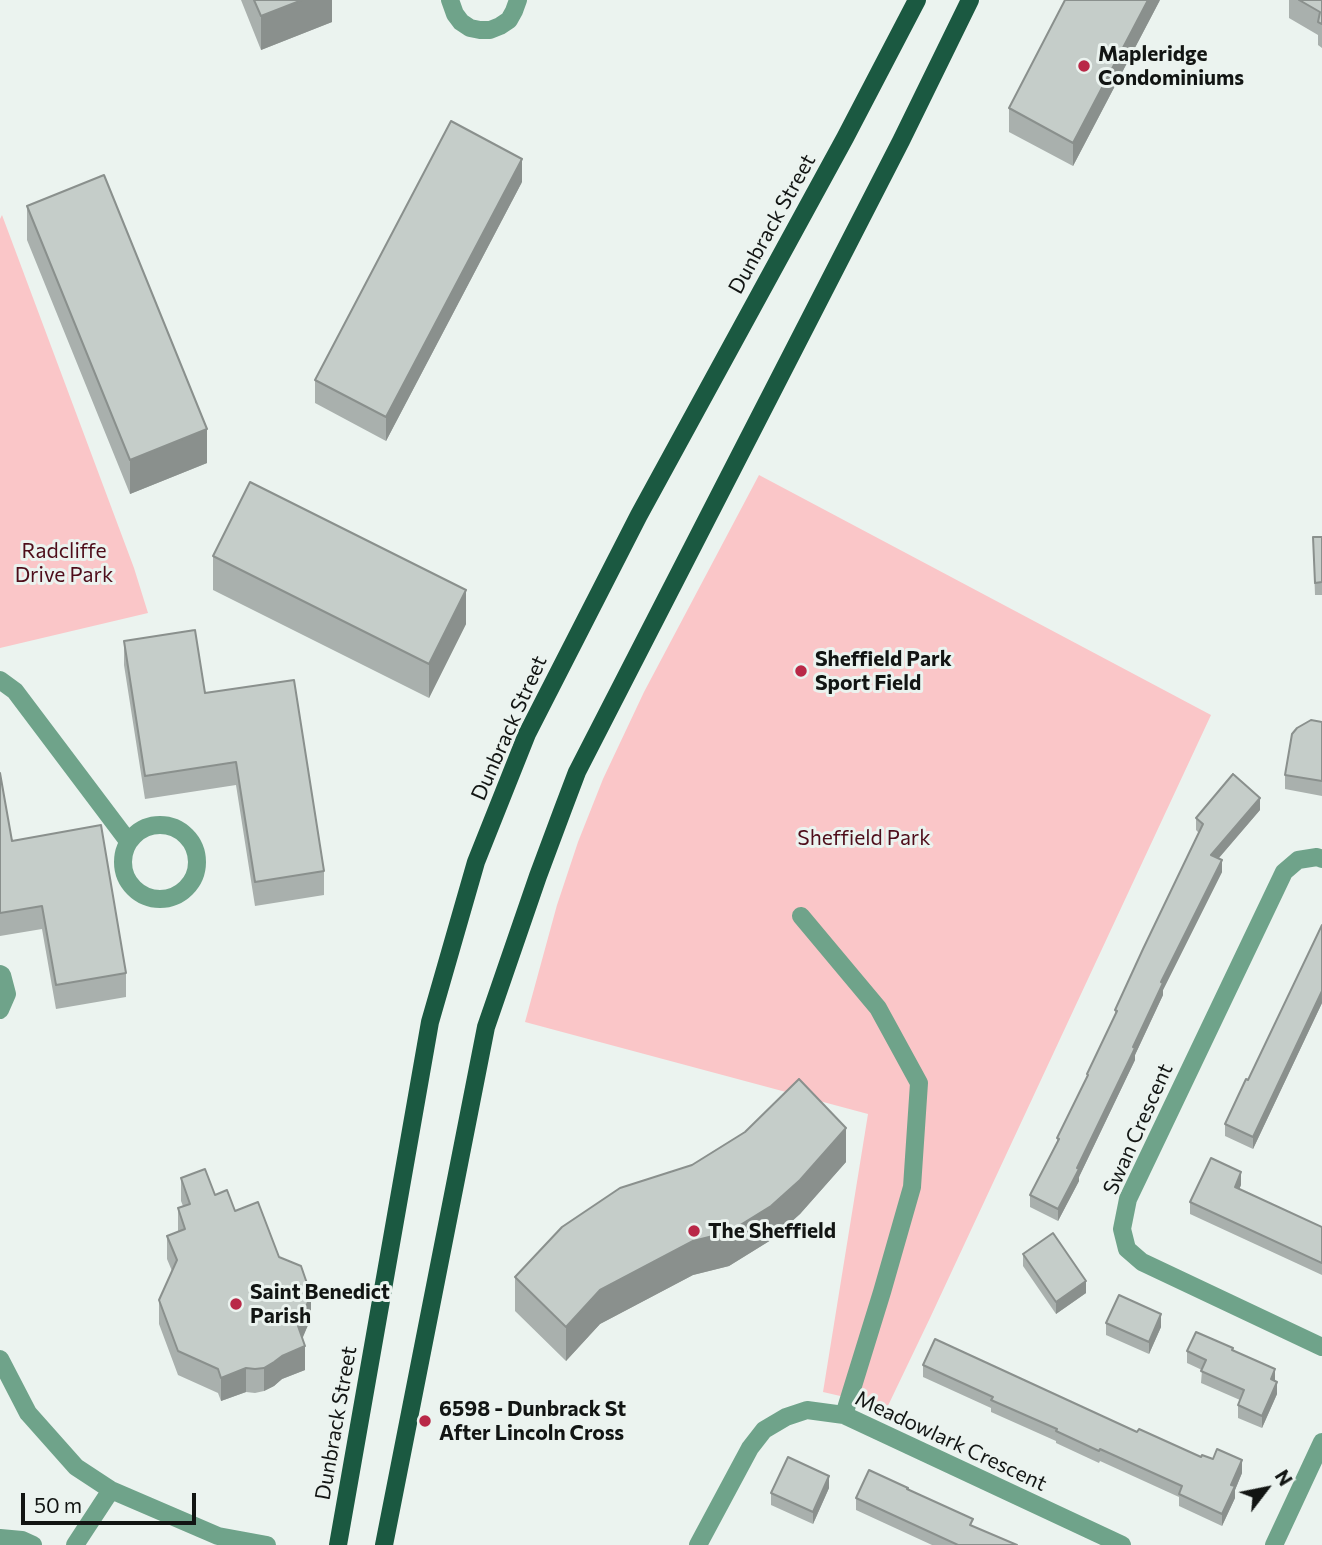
<!DOCTYPE html>
<style>
body{margin:0}
#map{position:relative;width:1322px;height:1545px;overflow:hidden;background:#ebf3ef;font-family:Commissioner,sans-serif}
canvas{display:block}
.north{position:absolute;left:1231px;top:1454px;width:70px;height:70px;-webkit-text-stroke:5px #ebf3ef;paint-order:stroke;rotate:58deg;font-size:19px;font-weight:700;line-height:28px;text-align:center;color:#121513}
.north::after{content:'';display:block;margin:auto;width:24px;height:32px;background:#121513;clip-path:polygon(50% 0,100% 100%,50% 72%,0 100%)}
.scale{position:absolute;left:21px;top:1493px;width:175px;height:32px;box-sizing:border-box;border:4px solid #121513;border-top:0;padding-left:9px;font-size:21px;line-height:24px;white-space:nowrap;color:#121513;-webkit-text-stroke:5px #ebf3ef;paint-order:stroke}
</style>
<div id="map">
<canvas width="1322" height="1545"></canvas>
<div class="north">N</div>
<div class="scale">50 m</div>
</div>
<script>
const g = document.querySelector('canvas').getContext('2d');
g.lineJoin = 'round';
function paint(path, color) {
  g.fillStyle = color;
  g.fill(path, 'evenodd');
}
function shape(rows) {
  const path = new Path2D();
  for (const r of rows) {
    if (r.length === 3) {
      path.moveTo(r[0] + r[2], r[1]);
      path.arc(r[0], r[1], r[2], 0, 2 * Math.PI);
      continue;
    }
    path.moveTo(r[0], r[1]);
    for (let i = 2; i < r.length; i += 2) path.lineTo(r[i], r[i + 1]);
  }
  return path;
}
function trace(path, color, width, dash) {
  g.strokeStyle = color;
  g.lineWidth = width;
  g.lineCap = dash ? 'butt' : 'round';
  g.setLineDash(dash || []);
  g.stroke(path);
}
function label(font, color, halo, rows, align = 'center') {
  g.font = font + ' Commissioner,sans-serif';
  g.lineWidth = 6;
  g.setLineDash([]);
  g.textBaseline = 'middle';
  g.strokeStyle = halo;
  g.fillStyle = color;
  for (const [text, x, y, turn = 0] of rows) {
    g.save();
    g.translate(x, y);
    g.rotate((+turn || 0) * Math.PI / 180);
    g.textAlign = isNaN(turn) ? turn : align;
    if (halo) g.strokeText(text, 0, 0);
    g.fillText(text, 0, 0);
    g.restore();
  }
}
const green = shape([
 [2,215,134,568,148,613,0,648,0,219],
 [759,475,1211,715,930,1318,884,1414,849,1398,823,1392,868,1114,525,1022,557,905,578,842,603,779,644,692]
]);
const minor = shape([
 [450,0,455,14,461,22,470,28,480,30,490,30,500,26,509,20,514,11,518,0],
 [0,680,15,691,128,841],
 [160,862,37],
 [1322,859,1317,857,1298,860,1284,872,1128,1199,1122,1229,1127,1249,1142,1262,1322,1347],
 [801,916,878,1008,919,1083,912,1187,882,1292,844,1415],
 [0,974,2,975,7,994,0,1010],
 [0,1359,28,1413,76,1467,111,1490,218,1536,267,1545],
 [0,1538,22,1540,33,1545],
 [75,1545,111,1490],
 [698,1545,750,1448,764,1430,786,1417,807,1410,844,1415,1122,1545],
 [1274,1545,1322,1442]
]);
const major = shape([
 [338,1545,430,1022,476,862,527,734,639,515,845,138,917,0],
 [384,1545,486,1027,538,876,563,809,577,772,901,141,970,0]
]);
const wall = shape([
 [241,0,332,0,332,22,261,50],
 [1160,0,1073,166,1009,132,1009,108],
 [1289,0,1322,0,1322,48,1318,45,1318,35,1289,18],
 [522,182,386,441,315,403,315,380],
 [27,206,207,463,130,494,27,240],
 [1313,537,1322,537,1322,595,1315,595],
 [213,556,466,624,429,698,213,590],
 [124,641,205,693,324,871,324,895,255,906,236,785,145,799,124,665],
 [1322,722,1322,796,1285,789,1285,775],
 [0,773,12,841,126,973,126,997,56,1009,42,929,0,936],
 [1260,810,1219,858,1222,872,1163,990,1163,995,1135,1055,1135,1060,1079,1177,1079,1181,1058,1221,1030,1207,1030,1195,1057,1142,1057,1138,1087,1077,1087,1074,1115,1015,1115,1010,1199,833,1196,830,1196,818],
 [1322,925,1322,1003,1253,1149,1225,1136,1225,1124,1248,1080],
 [745,1132,846,1162,800,1214,771,1240,729,1266,693,1275,600,1324,566,1361,515,1311,515,1277],
 [181,1178,215,1195,235,1211,279,1257,311,1318,302,1338,305,1370,282,1379,274,1386,264,1391,255,1393,246,1392,221,1401,218,1393,178,1375,159,1324,159,1300,172,1271,167,1259,167,1236,178,1232,178,1208,183,1206,181,1201],
 [1241,1185,1239,1189,1322,1227,1322,1275,1190,1214,1190,1202],
 [1023,1254,1086,1293,1056,1314,1023,1266],
 [1106,1323,1161,1327,1149,1354,1106,1335],
 [1233,1350,1275,1381,1277,1394,1262,1428,1238,1418,1238,1405,1240,1400,1201,1383,1202,1370,1187,1363,1187,1351],
 [923,1365,1137,1432,1242,1473,1235,1490,1235,1498,1222,1526,1179,1506,1179,1497,1100,1461,1099,1463,1056,1443,1056,1441,991,1412,991,1408,923,1377],
 [829,1488,813,1524,771,1505,771,1493],
 [908,1490,973,1526,1017,1545,932,1545,856,1510,856,1498]
]);
const shadedWall = shape([
 [302,0,332,0,332,22,261,50,261,16],
 [1148,0,1160,0,1073,166,1073,143],
 [522,159,522,182,386,441,386,417],
 [207,429,207,463,130,494,130,460],
 [466,590,466,624,429,698,429,664],
 [1260,798,1260,810,1211,867,1211,855],
 [1222,860,1222,872,1163,990,1163,995,1135,1055,1135,1060,1079,1177,1079,1181,1058,1221,1058,1209,1133,1047,1161,982],
 [1322,991,1322,1003,1253,1149,1253,1137],
 [846,1128,846,1162,800,1214,771,1240,729,1266,693,1275,600,1324,566,1361,566,1327,600,1290],
 [1241,1172,1241,1185,1235,1199,1235,1187],
 [1086,1281,1086,1293,1056,1314,1056,1302],
 [311,1295,311,1318,298,1349,305,1346,305,1370,282,1379,274,1386,264,1391,264,1368,298,1326],
 [1161,1314,1161,1327,1149,1354,1149,1342],
 [246,1368,246,1392,221,1401,221,1378],
 [1275,1369,1275,1381,1271,1379],
 [1277,1382,1277,1394,1262,1428,1262,1416],
 [1242,1460,1242,1473,1235,1490,1235,1498,1222,1526,1222,1514,1231,1485],
 [829,1476,829,1488,813,1524,813,1512]
]);
const building = shape([
 [254,0,302,0,261,16,254,0],
 [1065,0,1148,0,1073,143,1009,108,1065,0],
 [1299,0,1322,0,1322,24,1318,22,1320,12,1299,0],
 [451,121,522,159,386,417,315,380,451,121],
 [104,175,207,429,130,460,27,206,104,175],
 [250,482,466,590,429,664,213,556,250,482],
 [1313,537,1322,537,1322,582,1315,583,1313,537],
 [195,630,205,693,294,680,324,871,255,882,236,762,145,776,124,641,195,630],
 [1311,720,1322,722,1322,781,1285,775,1292,734,1297,728,1311,720],
 [0,773,12,841,101,825,126,973,56,985,42,906,0,913,0,773],
 [1233,774,1260,798,1211,855,1222,860,1161,982,1163,983,1133,1047,1135,1048,1077,1168,1079,1169,1058,1209,1030,1195,1059,1139,1057,1138,1088,1075,1087,1074,1117,1011,1115,1010,1143,949,1203,824,1196,818,1233,774],
 [1322,925,1322,991,1253,1137,1225,1124,1246,1079,1248,1080,1322,925],
 [799,1079,846,1128,800,1180,771,1206,729,1232,693,1241,600,1290,566,1327,515,1277,562,1227,620,1188,692,1165,745,1132,799,1079],
 [1211,1158,1241,1172,1235,1187,1322,1227,1322,1263,1190,1202,1211,1158],
 [205,1169,215,1195,227,1190,235,1211,258,1202,279,1257,301,1266,311,1295,298,1326,305,1346,282,1356,274,1362,264,1368,255,1369,246,1368,221,1378,218,1369,178,1351,159,1300,177,1260,167,1236,185,1229,178,1208,190,1204,181,1178,205,1169],
 [1053,1233,1086,1281,1056,1302,1023,1254,1053,1233],
 [1119,1295,1161,1314,1149,1342,1106,1323,1119,1295],
 [1196,1332,1233,1348,1232,1350,1275,1369,1271,1379,1277,1382,1262,1416,1238,1405,1244,1390,1201,1371,1206,1360,1187,1351,1196,1332],
 [935,1339,1137,1432,1139,1429,1201,1457,1202,1455,1213,1459,1217,1449,1242,1460,1231,1485,1235,1486,1222,1514,1179,1494,1182,1486,1100,1449,1099,1451,1056,1431,1057,1429,991,1400,993,1397,923,1365,935,1339],
 [788,1457,829,1476,813,1512,771,1493,788,1457],
 [869,1470,908,1488,907,1489,973,1519,970,1525,1017,1545,958,1545,856,1498,869,1470]
]);
const markers = [
 [1084,66,7,"#b92847"],
 [801,671,7,"#b92847"],
 [694,1231,7,"#b92847"],
 [236,1304,7,"#b92847"],
 [425,1421,7,"#b92847"]
];
const poiNames = [
 ["Mapleridge",1098,54],
 ["Condominiums",1098,78],
 ["Sheffield Park",815,659],
 ["Sport Field",815,683],
 ["The Sheffield",708,1231],
 ["Saint Benedict",250,1292],
 ["Parish",250,1316],
 ["6598 - Dunbrack St",439,1409],
 ["After Lincoln Cross",439,1433]
];
const streetNames = [
 ["Dunbrack Street",772,224,-61],
 ["Dunbrack Street",509,728,-66],
 ["Swan Crescent",1138,1129,-66],
 ["Dunbrack Street",336,1423,-80],
 ["Meadowlark Crescent",951,1441,25]
];
const parkNames = [
 ["Radcliffe",64,551],
 ["Drive Park",64,575],
 ["Sheffield Park",864,838]
];
paint(green, '#fac6c8');
trace(minor, '#6fa38a', 18);
trace(major, '#1b5941', 18);
paint(wall, '#a9b0ad');
paint(shadedWall, '#8a908d');
paint(building, '#c5cdc9');
trace(building, '#8a908d', 2);
for (const [x, y, r, color] of markers) {
  const dot = new Path2D();
  dot.arc(x, y, r, 0, 2 * Math.PI);
  g.fillStyle = color;
  g.fill(dot);
  trace(dot, '#ebf3ef', 2.5);
}
label('bold 21px', '#121513', '#ebf3ef', poiNames, 'left');
label('21px', '#121513', '#ebf3ef', streetNames);
label('21px', '#4e0d1a', '#ebf3ef', parkNames);
</script>
